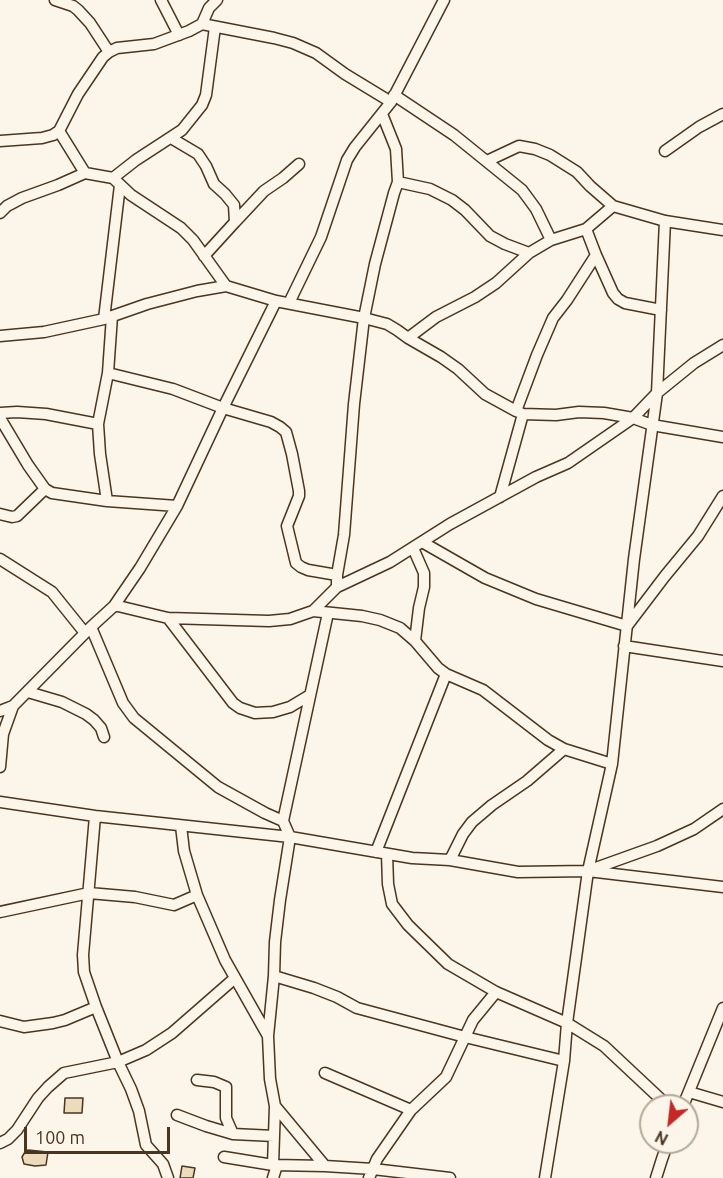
<!DOCTYPE html>
<style>
body{margin:0}
#map{position:relative;width:723px;height:1178px;overflow:hidden;background:#fbf6e9;font-family:Ubuntu,sans-serif}
canvas{display:block}
.north{position:absolute;left:639px;top:1094px;width:60px;height:60px;box-sizing:border-box;background:#fbf6e9;border:2px solid #b4a999;border-radius:50%;rotate:208deg;font-size:16px;font-weight:700;line-height:24px;text-align:center;color:#4a3520}
.north::after{content:'';display:block;margin:auto;width:21px;height:27px;background:#c62828;clip-path:polygon(50% 0,100% 100%,50% 72%,0 100%)}
.scale{position:absolute;left:24px;top:1127px;width:146px;height:27px;box-sizing:border-box;border:3px solid #4a3520;border-top:0;padding-left:8px;font-size:18px;line-height:21px;white-space:nowrap;color:#4a3520;-webkit-text-stroke:4px #fbf6e9;paint-order:stroke}
</style>
<div id="map">
<canvas width="723" height="1178"></canvas>
<div class="north">N</div>
<div class="scale">100 m</div>
</div>
<script>
const g = document.querySelector('canvas').getContext('2d');
g.lineJoin = 'round';
function paint(path, color) {
  g.fillStyle = color;
  g.fill(path, 'evenodd');
}
function shape(rows) {
  const path = new Path2D();
  for (const r of rows) {
    path.moveTo(r[0], r[1]);
    for (let i = 2; i < r.length; i += 2) path.lineTo(r[i], r[i + 1]);
  }
  return path;
}
function trace(path, color, width, dash) {
  g.strokeStyle = color;
  g.lineWidth = width;
  g.lineCap = dash ? 'butt' : 'round';
  g.setLineDash(dash || []);
  g.stroke(path);
}
const building = shape([
 [65,1098,83,1098,82,1113,64,1113,65,1098],
 [28,1150,48,1152,46,1165,35,1166,24,1164,22,1157,25,1152,28,1150],
 [182,1166,195,1168,193,1178,180,1178,182,1166]
]);
const minor = shape([
 [55,0,73,6,78,10,90,23,109,52],
 [161,0,179,35],
 [202,24,274,38,293,43,316,53,345,74,391,102],
 [394,95,454,135,522,190,536,209,551,240],
 [59,131,85,173],
 [171,138,198,154,206,166,214,184,225,194,234,205,235,222,204,256],
 [0,141,42,138,53,135,59,131,78,94,103,57,109,52,117,48,154,44,189,31,202,24,209,8,217,0],
 [665,151,699,127,723,114],
 [487,161,519,146,535,149,550,155,577,172,590,186,613,206,665,221,723,230],
 [113,178,136,160,182,130,202,105,206,95,215,27],
 [398,182,430,189,452,200,465,210,490,236,505,244,529,253],
 [0,213,7,206,22,198,58,185,85,173,113,178,131,195,181,228,193,240,226,286],
 [235,222,264,191,283,178,299,164],
 [586,229,596,255,613,293,618,299,625,303,661,310],
 [289,303,321,237,347,160,355,147,391,102,444,0],
 [104,319,120,185],
 [0,336,44,332,104,319,147,304,197,291,226,286,276,301,364,318,387,324,397,330,408,338,441,357,458,369,485,394,516,411,523,414,556,415,579,412,604,413,633,418,652,425,723,437],
 [408,338,436,317,475,297,496,283,529,253,551,240,586,229,613,206],
 [108,373,173,389,223,408,271,422,280,427,286,432,292,454,299,491,299,496,287,526,296,563,301,567,308,570,337,575],
 [516,411,537,355,553,318,567,300,596,255],
 [0,413,17,412,46,414,98,424],
 [0,418,28,465,45,489,52,493,107,501,177,506],
 [500,497,523,414],
 [107,501,100,454,98,424,108,373,112,316],
 [0,514,12,517,17,516,45,489],
 [422,542,485,578,536,599,627,626,665,576,698,536,723,496],
 [413,548,424,573,424,587,419,608,415,641],
 [0,559,52,592,85,633],
 [337,587,337,575,344,535,354,404,364,318,375,264,394,193,398,182,396,149,382,114],
 [114,606,140,568,177,506,223,408,276,301],
 [313,611,362,616,380,620,400,628,415,641,438,668,446,674,483,690,548,740,564,749,612,764],
 [168,618,233,703,240,708,255,713,273,712,290,707,310,695],
 [91,627,123,703,134,718,218,787,265,813,283,821,290,837,280,900,275,942,274,976,268,1036,270,1079,275,1106,273,1165],
 [624,646,723,661],
 [28,692,62,702,86,714,94,720,101,728,104,737],
 [0,711,13,706,91,627,114,606,118,606,168,618,269,621,290,619,313,611,337,587,390,562,450,524,536,477,568,463,633,418,657,393,694,363,723,345],
 [0,767,3,734,13,706],
 [0,802,95,816,290,837,412,858,450,860,518,872,588,871,723,887],
 [95,816,83,955,84,972,96,1007,118,1062,131,1089,139,1111,146,1145,163,1164,168,1178],
 [283,821,328,613],
 [181,826,184,851,197,895,225,960,268,1036],
 [376,852,446,674],
 [387,854,388,884,392,904,408,925,448,964,496,992,567,1023,604,1046,668,1106],
 [450,860,463,834,472,822,492,805,527,781,564,749],
 [590,870,657,846,694,829,723,809],
 [0,912,89,893,135,897,174,905,197,895],
 [274,976,314,988,337,997,357,1008,465,1037,564,1061],
 [0,1021,24,1027,53,1023,65,1020,96,1007],
 [325,1073,411,1110],
 [197,1080,214,1082,226,1087,226,1118,233,1134],
 [689,1092,723,1102],
 [275,1106,325,1166],
 [683,1106,723,1008],
 [177,1115,206,1126,233,1134,274,1136],
 [0,1143,8,1139,17,1130,38,1098,48,1087,64,1073,118,1062,146,1050,172,1033,235,978],
 [224,1157,273,1165,325,1166,373,1169,450,1178],
 [273,1178,277,1165],
 [369,1178,377,1159,411,1110,446,1077,473,1020,496,992],
 [545,1178,564,1061,567,1023,588,871,612,764,634,559,657,393,665,221],
 [656,1178,662,1159,668,1142]
]);
paint(building, '#ecdcbc');
trace(building, '#4a3520', 1.5);
trace(minor, '#4a3520', 13);
trace(minor, '#fbf6e9', 10);
</script>
